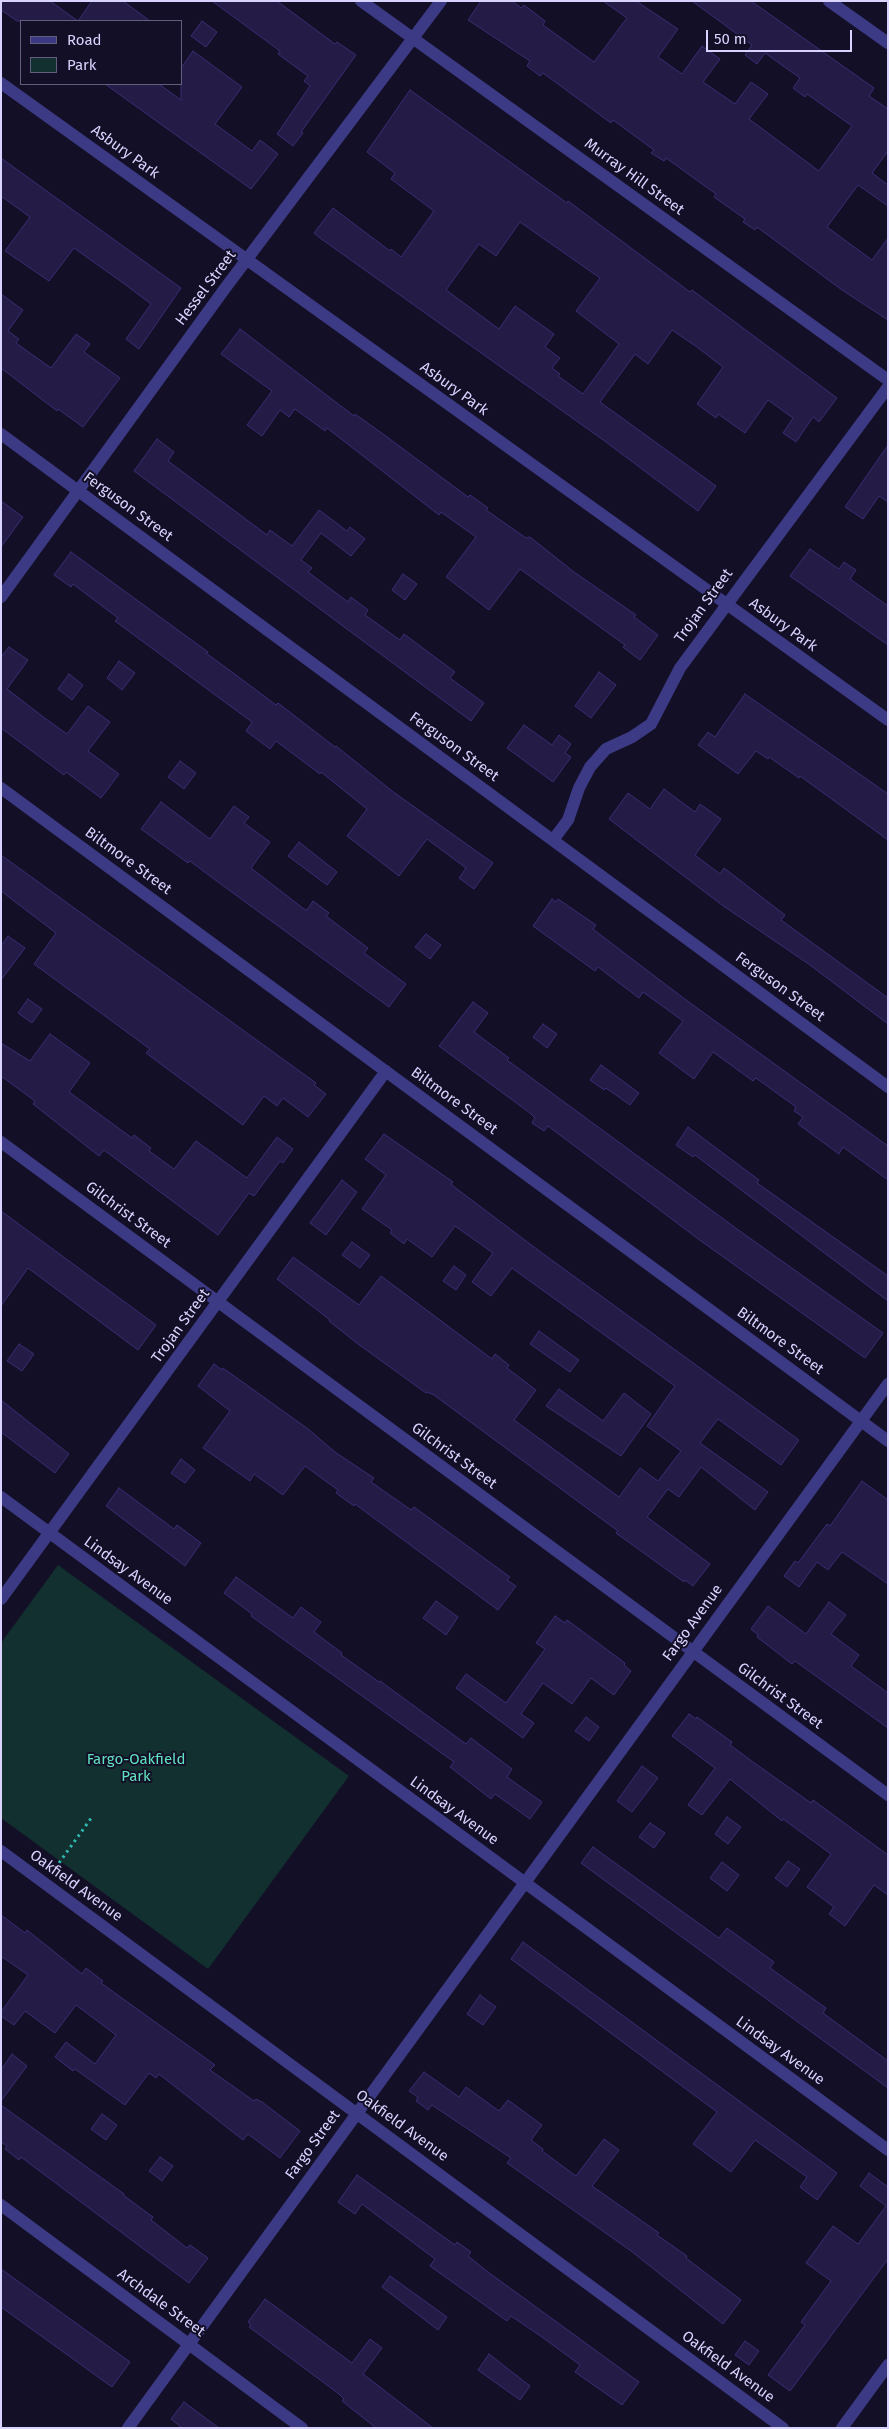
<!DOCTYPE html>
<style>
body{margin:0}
#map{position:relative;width:889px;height:2429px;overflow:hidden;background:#130f26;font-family:"Fira Sans",sans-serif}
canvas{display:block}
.frame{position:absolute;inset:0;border:2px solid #d9d4ff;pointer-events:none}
.legend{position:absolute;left:20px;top:20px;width:162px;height:65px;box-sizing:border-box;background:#130f26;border:1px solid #625e7d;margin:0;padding:6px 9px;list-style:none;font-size:15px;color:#d9d4ff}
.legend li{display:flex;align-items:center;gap:10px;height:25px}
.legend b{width:25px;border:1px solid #625e7d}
.scale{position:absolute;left:706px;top:30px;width:146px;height:22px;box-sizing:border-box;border:2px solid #d9d4ff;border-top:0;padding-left:6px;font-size:15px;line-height:18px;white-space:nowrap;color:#d9d4ff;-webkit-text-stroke:4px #130f26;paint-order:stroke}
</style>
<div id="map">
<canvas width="889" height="2429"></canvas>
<div class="frame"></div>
<ul class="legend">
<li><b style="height:6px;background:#3d3a85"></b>Road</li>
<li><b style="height:14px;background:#12302f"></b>Park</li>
</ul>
<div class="scale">50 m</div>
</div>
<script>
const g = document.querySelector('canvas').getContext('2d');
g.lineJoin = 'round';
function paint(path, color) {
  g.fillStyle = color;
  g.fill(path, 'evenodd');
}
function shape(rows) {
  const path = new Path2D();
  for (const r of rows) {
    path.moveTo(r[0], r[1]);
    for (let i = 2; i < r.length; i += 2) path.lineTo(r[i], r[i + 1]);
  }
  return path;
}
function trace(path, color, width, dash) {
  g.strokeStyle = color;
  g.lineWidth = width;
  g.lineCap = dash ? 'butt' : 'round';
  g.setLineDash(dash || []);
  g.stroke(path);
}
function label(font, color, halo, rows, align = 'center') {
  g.font = font + ' "Fira Sans",sans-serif';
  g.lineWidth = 4;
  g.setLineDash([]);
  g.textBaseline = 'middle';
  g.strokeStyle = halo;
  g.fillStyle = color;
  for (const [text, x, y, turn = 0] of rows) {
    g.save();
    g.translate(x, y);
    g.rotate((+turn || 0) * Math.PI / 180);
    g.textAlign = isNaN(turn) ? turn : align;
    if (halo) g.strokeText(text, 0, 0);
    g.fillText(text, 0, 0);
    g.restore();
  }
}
const green = shape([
 [58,1565,349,1776,208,1969,1,1818,1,1643]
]);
const building = shape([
 [1,1,50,1,78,21,92,1,123,1,150,21,17,21,1,10,1,1],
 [212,1,277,1,335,44,337,42,356,55,301,132,303,133,293,146,277,134,310,86,304,81,308,76,278,54,280,51,212,1],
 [481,1,512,1,521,8,524,5,545,21,543,25,594,62,627,18,603,1,636,1,678,29,658,57,682,74,702,46,720,59,703,82,735,104,751,82,768,94,749,119,819,171,852,126,807,94,805,97,793,88,800,78,765,53,757,64,745,55,752,45,692,1,751,1,874,88,869,96,888,109,888,151,872,173,888,185,888,206,858,185,827,227,872,260,888,238,888,320,842,290,757,227,755,230,743,222,745,219,714,197,716,194,666,158,664,161,651,153,654,150,613,120,611,123,543,73,540,76,527,66,530,61,468,20,481,1],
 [202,21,217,32,206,47,191,36,202,21],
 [193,51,242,87,215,124,252,151,260,140,278,154,251,189,105,84,159,84,181,100,181,68,193,51],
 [410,90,567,203,568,201,690,292,692,290,837,398,819,422,813,417,796,442,783,433,793,418,768,400,745,433,718,414,716,418,697,404,723,367,697,347,672,330,648,364,635,354,600,402,716,486,698,511,606,442,320,238,314,233,333,208,390,251,391,249,401,257,434,211,391,179,395,173,367,152,410,90],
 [520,222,600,278,576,311,619,344,583,394,558,376,560,374,552,368,560,358,545,347,554,334,515,306,499,329,446,290,479,244,496,256,520,222],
 [1,158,181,288,139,349,126,339,151,304,126,285,74,248,49,281,5,251,30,217,1,196,1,158],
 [1,294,23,310,8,331,19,339,16,343,51,368,76,334,90,344,84,352,120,378,83,427,58,409,57,411,1,368,1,294],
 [240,329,354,416,355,414,383,434,468,497,470,495,488,508,486,510,526,538,530,537,574,572,636,615,634,617,658,635,640,660,623,647,625,645,520,569,489,610,446,577,476,537,441,512,439,515,327,428,325,431,295,409,289,417,280,410,262,436,247,425,272,391,221,354,240,329],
 [157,439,174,452,168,461,267,535,270,530,292,546,319,510,347,531,350,527,365,539,351,556,321,533,301,560,312,568,308,572,348,602,351,597,368,610,365,615,400,640,404,634,455,672,450,678,484,703,471,721,134,471,157,439],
 [888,445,888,502,879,496,863,519,845,507,888,445],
 [1,501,23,517,1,547,1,501],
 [810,549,839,569,844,562,856,570,850,579,888,606,888,645,790,576,810,549],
 [71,552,208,652,206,653,248,684,276,705,278,703,335,747,336,746,392,791,493,863,474,889,459,878,466,868,427,839,399,876,347,836,367,809,321,772,320,774,276,741,270,749,246,731,252,722,115,621,118,618,73,584,71,587,54,575,71,552],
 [403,574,417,584,405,600,392,590,403,574],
 [9,647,28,660,7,689,46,719,67,734,88,706,110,722,88,751,119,774,101,798,66,772,64,775,1,728,1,657,9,647],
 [119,661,135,673,122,690,107,678,119,661],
 [599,672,616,685,591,718,575,706,599,672],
 [69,674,83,685,72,700,58,689,69,674],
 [745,694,888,794,888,840,800,776,799,778,769,757,768,759,756,751,738,774,698,745,708,732,715,737,745,694],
 [524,725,552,745,559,735,571,744,565,753,571,757,553,782,507,748,524,725],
 [180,761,196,773,184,789,168,777,180,761],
 [664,789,695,812,700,804,721,819,695,855,720,874,724,868,785,915,781,920,888,998,888,1024,810,965,722,905,609,819,628,793,650,809,664,789],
 [161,802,210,839,234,806,249,817,244,823,270,842,251,868,304,909,307,910,313,901,329,913,326,916,368,948,364,953,406,984,389,1007,218,882,190,861,188,863,141,829,161,802],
 [299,842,337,872,327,885,288,856,299,842],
 [1,855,316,1083,314,1085,326,1094,308,1117,283,1098,277,1106,264,1096,243,1125,146,1053,150,1049,34,964,56,933,1,891,1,855],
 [552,899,556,902,558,899,596,925,593,929,598,933,686,1000,888,1146,888,1180,843,1147,839,1154,798,1124,803,1117,794,1111,796,1107,756,1078,753,1081,713,1052,694,1079,659,1053,683,1021,643,992,639,998,598,967,595,971,533,926,552,899],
 [426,934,441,945,430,959,415,947,426,934],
 [8,936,25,948,1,980,1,946,8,936],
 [28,999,42,1009,32,1023,18,1013,28,999],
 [473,1002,488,1013,474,1032,509,1058,507,1060,737,1229,883,1333,865,1358,701,1241,548,1126,544,1131,532,1123,535,1118,530,1113,439,1046,473,1002],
 [543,1024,557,1034,547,1048,533,1037,543,1024],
 [50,1034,90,1063,69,1092,132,1138,134,1135,151,1148,149,1151,174,1169,196,1141,247,1178,277,1137,293,1149,283,1163,280,1161,254,1196,249,1193,218,1235,104,1150,99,1156,33,1104,35,1101,1,1076,1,1043,30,1061,50,1034],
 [601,1065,639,1093,630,1105,606,1088,604,1090,590,1080,601,1065],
 [688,1127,759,1180,757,1183,888,1276,888,1301,695,1155,693,1157,676,1145,688,1127],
 [384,1134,453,1182,451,1184,457,1189,542,1253,799,1440,781,1465,718,1419,700,1443,768,1492,755,1510,701,1467,679,1497,668,1489,647,1517,710,1564,693,1586,685,1580,684,1582,616,1533,618,1531,434,1395,427,1392,426,1393,358,1344,329,1321,330,1320,277,1279,293,1257,359,1305,381,1276,492,1359,495,1354,509,1365,507,1368,536,1390,514,1420,619,1497,640,1468,658,1481,681,1451,647,1426,675,1386,512,1268,491,1296,472,1282,493,1253,455,1226,432,1257,407,1239,404,1244,390,1233,392,1230,362,1209,386,1175,365,1159,384,1134],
 [342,1180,357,1192,326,1235,310,1223,342,1180],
 [1,1211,156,1325,138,1350,28,1268,1,1306,1,1211],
 [352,1242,370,1255,360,1268,342,1255,352,1242],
 [454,1266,466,1275,456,1290,443,1281,454,1266],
 [539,1331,579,1360,570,1372,530,1344,539,1331],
 [19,1344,34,1354,22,1371,7,1361,19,1344],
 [214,1364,222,1370,223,1368,308,1429,335,1452,374,1478,371,1482,411,1510,414,1507,510,1577,507,1580,516,1586,498,1610,355,1504,354,1506,336,1493,338,1490,305,1466,283,1495,254,1474,250,1481,203,1448,230,1411,198,1386,214,1364],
 [559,1389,603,1421,624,1393,651,1414,621,1456,546,1406,559,1389],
 [1,1400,69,1454,55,1473,1,1432,1,1400],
 [181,1459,195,1470,185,1483,171,1473,181,1459],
 [862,1481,888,1500,888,1584,842,1552,828,1570,817,1562,799,1587,784,1576,795,1561,798,1563,827,1524,830,1526,862,1481],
 [119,1488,174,1529,177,1525,201,1543,185,1566,106,1506,119,1488],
 [236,1577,293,1618,301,1607,321,1622,314,1632,342,1653,341,1655,379,1682,380,1681,466,1744,471,1738,512,1769,507,1777,542,1802,530,1819,495,1794,491,1799,450,1767,454,1762,251,1616,252,1614,224,1593,236,1577],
 [436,1601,458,1617,446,1635,423,1618,436,1601],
 [829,1602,846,1615,831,1634,859,1655,851,1666,888,1693,888,1728,795,1661,792,1664,757,1637,758,1635,751,1629,768,1606,806,1634,829,1602],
 [555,1616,565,1623,567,1620,625,1663,624,1665,631,1671,614,1695,591,1678,572,1704,543,1683,521,1714,534,1723,523,1738,456,1688,466,1674,506,1703,545,1649,536,1643,555,1616],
 [689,1714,696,1719,697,1717,732,1742,730,1745,753,1762,811,1803,813,1800,888,1855,888,1895,874,1885,845,1926,829,1914,834,1907,807,1887,831,1854,783,1819,782,1821,730,1779,702,1815,688,1805,715,1768,672,1736,689,1714],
 [586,1717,599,1727,589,1741,575,1731,586,1717],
 [642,1766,658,1778,632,1812,617,1801,642,1766],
 [727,1817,741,1827,728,1844,715,1834,727,1817],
 [650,1823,665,1833,654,1848,639,1837,650,1823],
 [593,1847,719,1938,727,1928,774,1962,770,1968,826,2008,823,2013,888,2061,888,2088,581,1863,593,1847],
 [788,1861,800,1869,787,1887,775,1878,788,1861],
 [722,1862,739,1875,727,1891,710,1878,722,1862],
 [1,1915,25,1933,27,1930,82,1974,86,1968,103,1981,101,1983,215,2065,210,2070,254,2101,256,2099,262,2102,300,2131,280,2158,248,2134,243,2140,159,2074,156,2078,149,2073,125,2105,75,2069,73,2071,55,2057,66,2042,95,2064,116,2035,76,2005,55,2033,25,2011,14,2025,1,2016,1,2012,28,1975,1,1956,1,1915],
 [523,1942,837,2173,817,2200,800,2187,807,2177,755,2140,731,2172,693,2144,717,2112,511,1959,523,1942],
 [480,1995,496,2007,483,2025,467,2014,480,1995],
 [12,2054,27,2066,1,2101,1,2070,12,2054],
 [424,2072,459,2097,466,2087,499,2111,508,2100,542,2125,531,2140,543,2149,542,2151,576,2176,604,2139,619,2150,592,2186,659,2233,657,2235,687,2256,686,2258,741,2300,723,2324,631,2251,507,2163,511,2158,432,2105,428,2110,416,2101,418,2097,409,2091,424,2072],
 [1,2105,124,2194,123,2195,153,2217,151,2220,187,2248,190,2245,208,2258,189,2283,21,2157,19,2160,5,2149,7,2146,1,2142,1,2105],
 [102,2114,117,2125,106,2140,91,2129,102,2114],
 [160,2157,173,2166,162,2181,149,2171,160,2157],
 [869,2173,888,2187,888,2259,790,2391,768,2375,805,2325,801,2322,831,2281,806,2263,833,2226,858,2244,886,2206,860,2186,869,2173],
 [357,2175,455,2245,457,2242,471,2252,468,2256,488,2272,639,2382,622,2405,575,2372,580,2365,542,2337,511,2316,507,2321,430,2266,435,2259,362,2204,355,2214,338,2202,357,2175],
 [1,2269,130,2362,112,2387,1,2307,1,2269],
 [390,2276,447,2317,438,2330,382,2287,390,2276],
 [265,2299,352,2363,370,2339,382,2348,363,2374,433,2428,376,2428,342,2401,344,2399,339,2394,249,2327,251,2325,248,2322,265,2299],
 [745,2341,759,2351,749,2365,735,2355,745,2341],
 [489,2354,530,2386,520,2400,478,2370,489,2354],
 [184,2402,219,2428,182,2428,171,2419,184,2402]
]);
const path = shape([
 [59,1863,92,1817]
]);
const minor = shape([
 [361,1,888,380],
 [829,1,888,43],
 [1,83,888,720],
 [1,434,888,1087],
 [1,597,226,287,441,1],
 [1,788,888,1441],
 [553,840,568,820,579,788,590,767,606,749,632,737,651,724,680,668,888,387],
 [1,1142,888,1795],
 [1,1497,888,2150],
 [1,1599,386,1071],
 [1,1851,783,2428],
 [1,2205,302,2428],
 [128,2428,888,1384]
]);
const tertiary = shape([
 [842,2428,888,2365]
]);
const streetNames = [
 ["Asbury Park",125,152,36],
 ["Murray Hill Street",634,177,36],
 ["Hessel Street",206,288,-53],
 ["Asbury Park",454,389,36],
 ["Ferguson Street",128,507,36],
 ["Trojan Street",704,606,-54],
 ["Asbury Park",783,625,36],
 ["Ferguson Street",454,747,36],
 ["Biltmore Street",128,861,36],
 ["Ferguson Street",780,987,36],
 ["Biltmore Street",454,1101,36],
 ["Gilchrist Street",128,1215,36],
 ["Trojan Street",181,1326,-54],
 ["Biltmore Street",780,1341,36],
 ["Gilchrist Street",454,1456,36],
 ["Lindsay Avenue",128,1571,36],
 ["Fargo Avenue",693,1623,-54],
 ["Gilchrist Street",780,1696,36],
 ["Lindsay Avenue",454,1811,36],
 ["Oakfield Avenue",76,1886,36],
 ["Lindsay Avenue",780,2051,36],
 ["Oakfield Avenue",402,2126,36],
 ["Fargo Street",313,2145,-54],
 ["Archdale Street",161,2303,36],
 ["Oakfield Avenue",728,2367,36]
];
const parkNames = [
 ["Fargo-Oakfield",136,1760],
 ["Park",136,1777]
];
paint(green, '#12302f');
paint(building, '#241b47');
trace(building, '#3b2d73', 1);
trace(path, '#2fb8b0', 3, [2.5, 4]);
trace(minor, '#3d3a85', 12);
trace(tertiary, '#3d3a85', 12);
label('15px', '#d9d4ff', '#130f26', streetNames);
label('15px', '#5fe0c0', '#130f26', parkNames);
</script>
